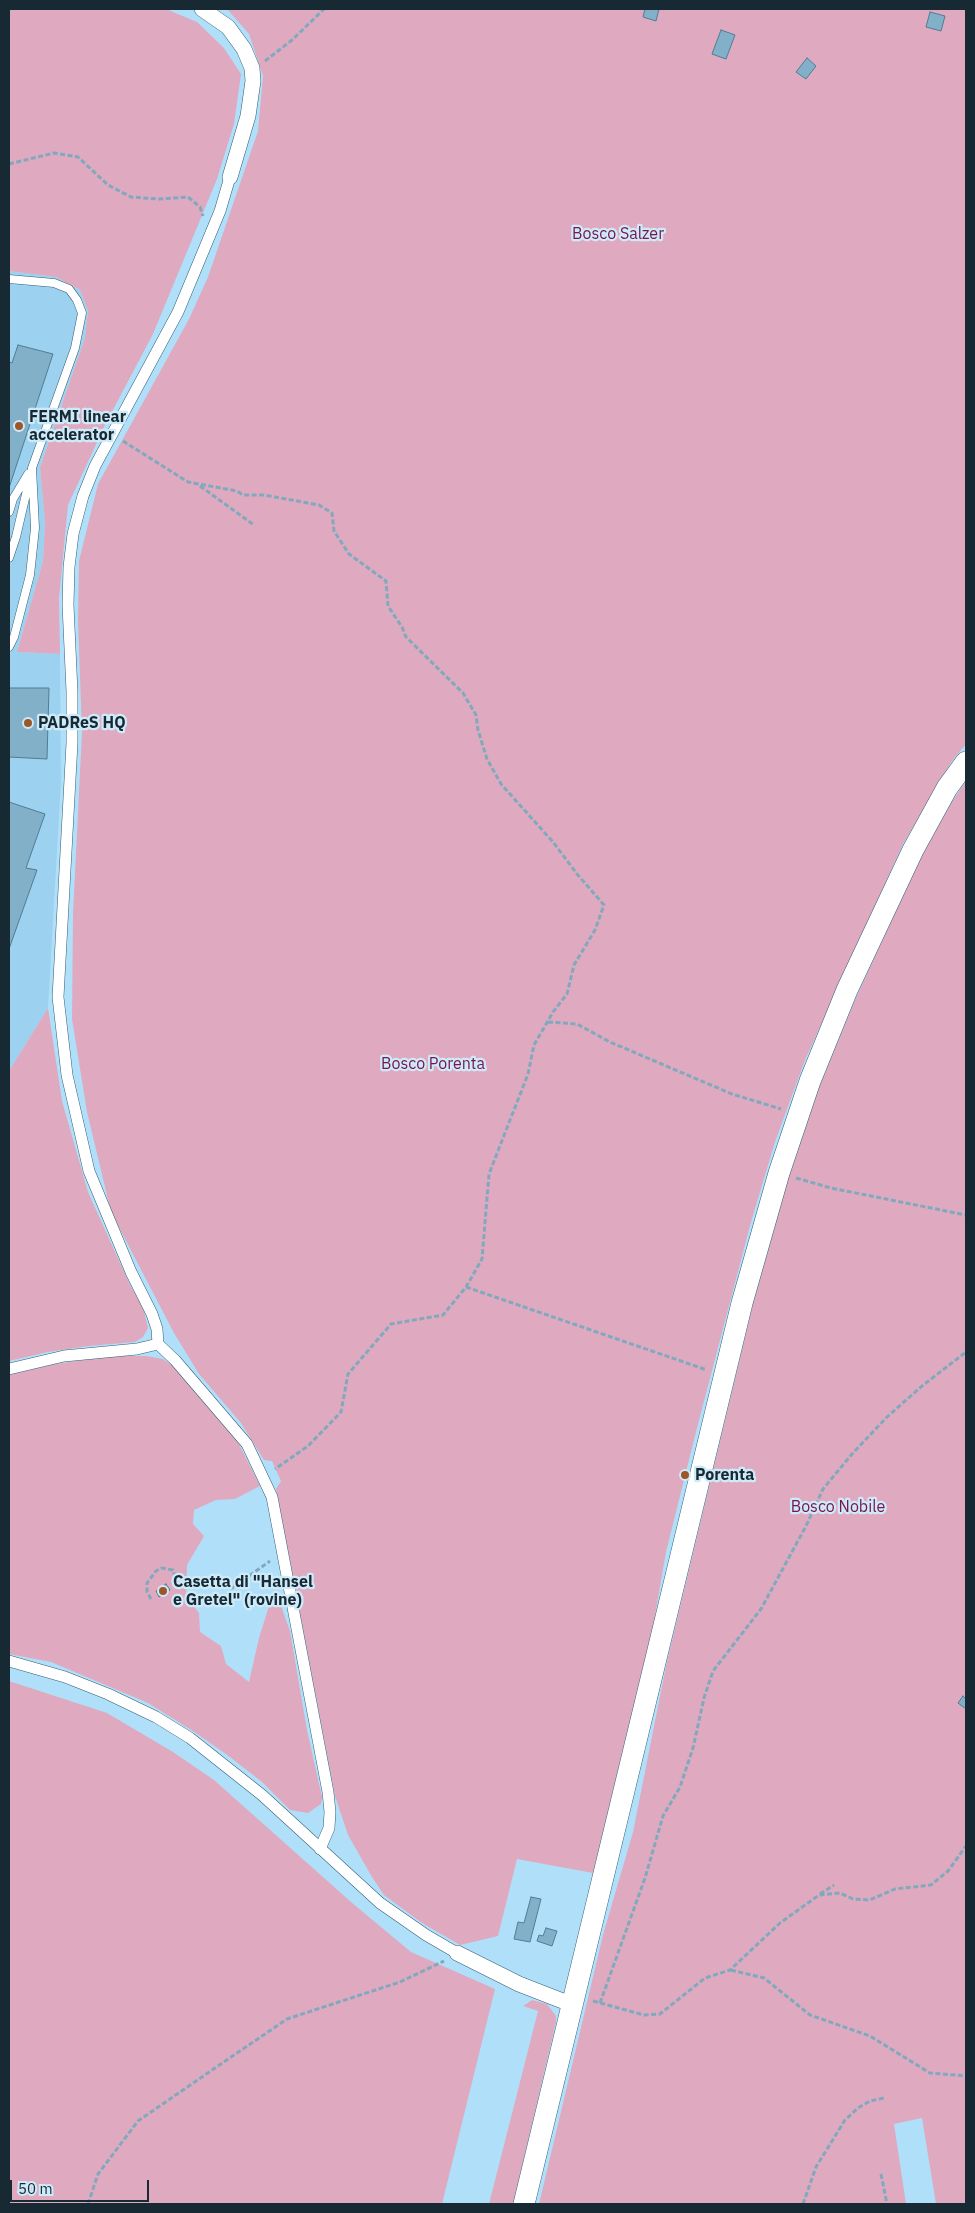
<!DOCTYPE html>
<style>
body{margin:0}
#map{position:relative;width:975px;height:2213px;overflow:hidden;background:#b0e0f9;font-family:"IBM Plex Sans",sans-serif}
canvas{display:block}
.frame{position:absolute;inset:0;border:10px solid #172a33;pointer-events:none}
.scale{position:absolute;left:10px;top:2180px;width:139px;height:22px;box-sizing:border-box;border:2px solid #172a33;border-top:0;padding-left:6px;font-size:15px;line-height:18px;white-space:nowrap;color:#172a33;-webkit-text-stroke:4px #ceeaf9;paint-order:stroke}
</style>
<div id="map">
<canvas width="975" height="2213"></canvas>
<div class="frame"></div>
<div class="scale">50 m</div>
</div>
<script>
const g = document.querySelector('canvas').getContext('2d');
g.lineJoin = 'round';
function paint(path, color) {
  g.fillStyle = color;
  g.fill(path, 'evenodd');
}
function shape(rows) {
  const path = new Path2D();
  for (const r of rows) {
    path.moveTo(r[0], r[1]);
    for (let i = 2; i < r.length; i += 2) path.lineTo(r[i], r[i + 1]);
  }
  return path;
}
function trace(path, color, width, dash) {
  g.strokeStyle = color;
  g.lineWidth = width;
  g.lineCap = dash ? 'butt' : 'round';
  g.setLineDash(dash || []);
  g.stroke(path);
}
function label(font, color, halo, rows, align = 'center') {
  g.font = font + ' "IBM Plex Sans",sans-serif';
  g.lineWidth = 4.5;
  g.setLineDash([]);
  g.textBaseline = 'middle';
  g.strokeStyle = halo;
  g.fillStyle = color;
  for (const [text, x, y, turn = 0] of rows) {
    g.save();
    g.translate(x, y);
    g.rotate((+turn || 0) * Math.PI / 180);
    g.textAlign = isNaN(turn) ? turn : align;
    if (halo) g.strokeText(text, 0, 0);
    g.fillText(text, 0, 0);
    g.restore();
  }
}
const built = shape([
 [9,271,56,277,80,290,88,311,85,338,40,466,45,522,43,561,17,652,60,654,61,782,48,1008,9,1071]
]);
const green = shape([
 [9,9,166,9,197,22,224,48,241,74,234,124,217,179,153,334,105,425,68,505,59,598,60,654,17,652,43,561,45,522,40,467,85,338,88,311,80,290,56,277,9,271],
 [227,9,966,9,966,744,952,761,903,844,805,1060,775,1142,751,1222,698,1424,666,1552,653,1627,593,1873,517,1859,498,1936,460,1945,422,1923,384,1895,372,1877,348,1835,335,1796,276,1489,281,1481,272,1461,264,1460,241,1423,199,1374,174,1333,111,1212,87,1112,72,1019,73,914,82,732,78,621,79,561,98,484,189,319,208,277,258,131,263,76,249,34],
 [966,781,966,2204,936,2204,922,2118,894,2124,906,2204,539,2204,603,1935,633,1832,666,1666,753,1304,787,1183,818,1090,855,1000,920,859,949,806],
 [48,1008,62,1101,88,1192,130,1285,143,1307,148,1328,143,1337,135,1342,89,1346,48,1352,9,1361,9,1071],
 [112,1356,146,1356,163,1359,176,1368,239,1444,260,1486,235,1499,216,1500,194,1510,193,1524,204,1536,187,1565,186,1597,199,1613,200,1632,221,1646,226,1664,249,1682,259,1638,269,1606,281,1606,290,1631,307,1730,322,1797,321,1804,308,1813,290,1810,262,1782,230,1757,196,1733,148,1703,51,1662,9,1654,9,1375,55,1364],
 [9,1681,107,1713,173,1752,214,1780,351,1902,411,1952,495,1989,442,2204,9,2204],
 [532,2000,547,2004,556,2016,556,2022,513,2204,489,2204,538,2011,523,2006]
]);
const building = shape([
 [645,9,659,9,656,21,643,17,645,9],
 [930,12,945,16,941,31,926,27,930,12],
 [721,30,735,35,726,59,712,54,721,30],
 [807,58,816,66,806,79,796,72,807,58],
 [18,345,53,354,9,488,9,362,12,363,18,345],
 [9,688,49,688,47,759,9,757,9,688],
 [9,802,45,814,26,868,37,870,9,949,9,802],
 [166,1584,170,1590,159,1597,156,1591,166,1584],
 [963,1696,966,1699,966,1709,958,1703,963,1696],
 [531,1897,541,1899,530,1942,514,1939,518,1922,524,1923,531,1897],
 [546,1928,557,1931,552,1946,537,1941,539,1935,543,1936,546,1928]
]);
const path = shape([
 [265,61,292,40,324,9],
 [9,164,54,153,78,157,108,185,131,197,159,199,188,197,200,207,203,216],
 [123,441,188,482,237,491,243,495,264,495,319,505,332,513,334,531,349,554,386,581,388,606,402,627,406,637,463,693,476,715,478,730,487,759,501,784,553,842,577,874,604,905,595,930,574,965,567,994,553,1012,534,1045,528,1074,489,1174,482,1259,466,1287,443,1315,391,1324,348,1374,341,1412,308,1446,275,1469],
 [200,486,254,525],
 [548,1022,577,1024,610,1042,699,1080,732,1094,781,1109],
 [796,1178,831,1188,966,1215],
 [466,1287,707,1370],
 [151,1599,147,1592,147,1583,156,1571,162,1568,173,1570,174,1574,184,1577,232,1588,270,1561],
 [820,1894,834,1885],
 [731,1970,764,1978,810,2015,870,2036,930,2073,966,2076],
 [593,2001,644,2015,660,2014,705,1978,730,1970,780,1923,819,1895,840,1893,853,1899,870,1900,895,1889,931,1885,948,1871,966,1846],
 [600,2003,645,1878,663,1816,680,1787,693,1748,704,1698,713,1671,761,1609,806,1526,823,1489,852,1454,887,1417,922,1386,966,1352],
 [881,2174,887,2204],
 [88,2204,98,2174,138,2121,215,2068,287,2019,400,1982,444,1961],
 [803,2204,816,2167,845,2120,858,2108,870,2101,884,2098]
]);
const service = shape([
 [9,279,54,283,69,289,77,300,82,313,75,348,32,468,35,528,30,575,14,637,9,647],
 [9,512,13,499,28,474],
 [9,558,16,537,30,477]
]);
const pedestrian = shape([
 [230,177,220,211,178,312,95,466,83,496,73,534,69,567,68,605,72,692,72,743,58,997,67,1075,89,1171,131,1272,152,1314,157,1329,158,1344,175,1360,247,1444,272,1497,328,1792,330,1812,329,1828,320,1849],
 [9,1369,64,1356,137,1349,158,1344],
 [9,1661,65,1677,108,1694,156,1717,190,1738,262,1795,380,1903,426,1935,457,1953]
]);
const minor = shape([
 [202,9,228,27,244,49,252,68,253,81,248,116,230,177],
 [457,1953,519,1984,573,2005]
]);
const secondary = shape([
 [524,2204,742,1303,779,1173,810,1081,847,990,913,850,947,788,966,762]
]);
const markers = [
 [19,426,5,"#9b572a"],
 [28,723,5,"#9b572a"],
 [685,1475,5,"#9b572a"],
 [163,1591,5,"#9b572a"]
];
const parkNames = [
 ["Bosco Salzer",618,234],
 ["Bosco Porenta",433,1064],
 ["Bosco Nobile",838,1507]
];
const poiNames = [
 ["FERMI linear",29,417],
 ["accelerator",29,435],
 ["PADReS HQ",38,723],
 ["Porenta",695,1475],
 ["Casetta di \"Hansel",173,1582],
 ["e Gretel\" (rovine)",173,1600]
];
paint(built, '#9cd2ef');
paint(green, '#dfa9c0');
paint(building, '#83b0c9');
trace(building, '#507d94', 1);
trace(service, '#315d73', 9);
trace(pedestrian, '#315d73', 12);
trace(minor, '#315d73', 16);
trace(secondary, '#315d73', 22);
trace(path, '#81a9bd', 3, [5, 2.5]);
trace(service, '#fff', 8);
trace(pedestrian, '#fff', 11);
trace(minor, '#fff', 15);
trace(secondary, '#fff', 21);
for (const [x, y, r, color] of markers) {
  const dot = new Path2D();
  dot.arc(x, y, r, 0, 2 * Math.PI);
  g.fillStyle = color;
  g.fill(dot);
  trace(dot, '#ceeaf9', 2);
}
label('16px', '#77154c', '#ceeaf9', parkNames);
label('bold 16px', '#172a33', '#ceeaf9', poiNames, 'left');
</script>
